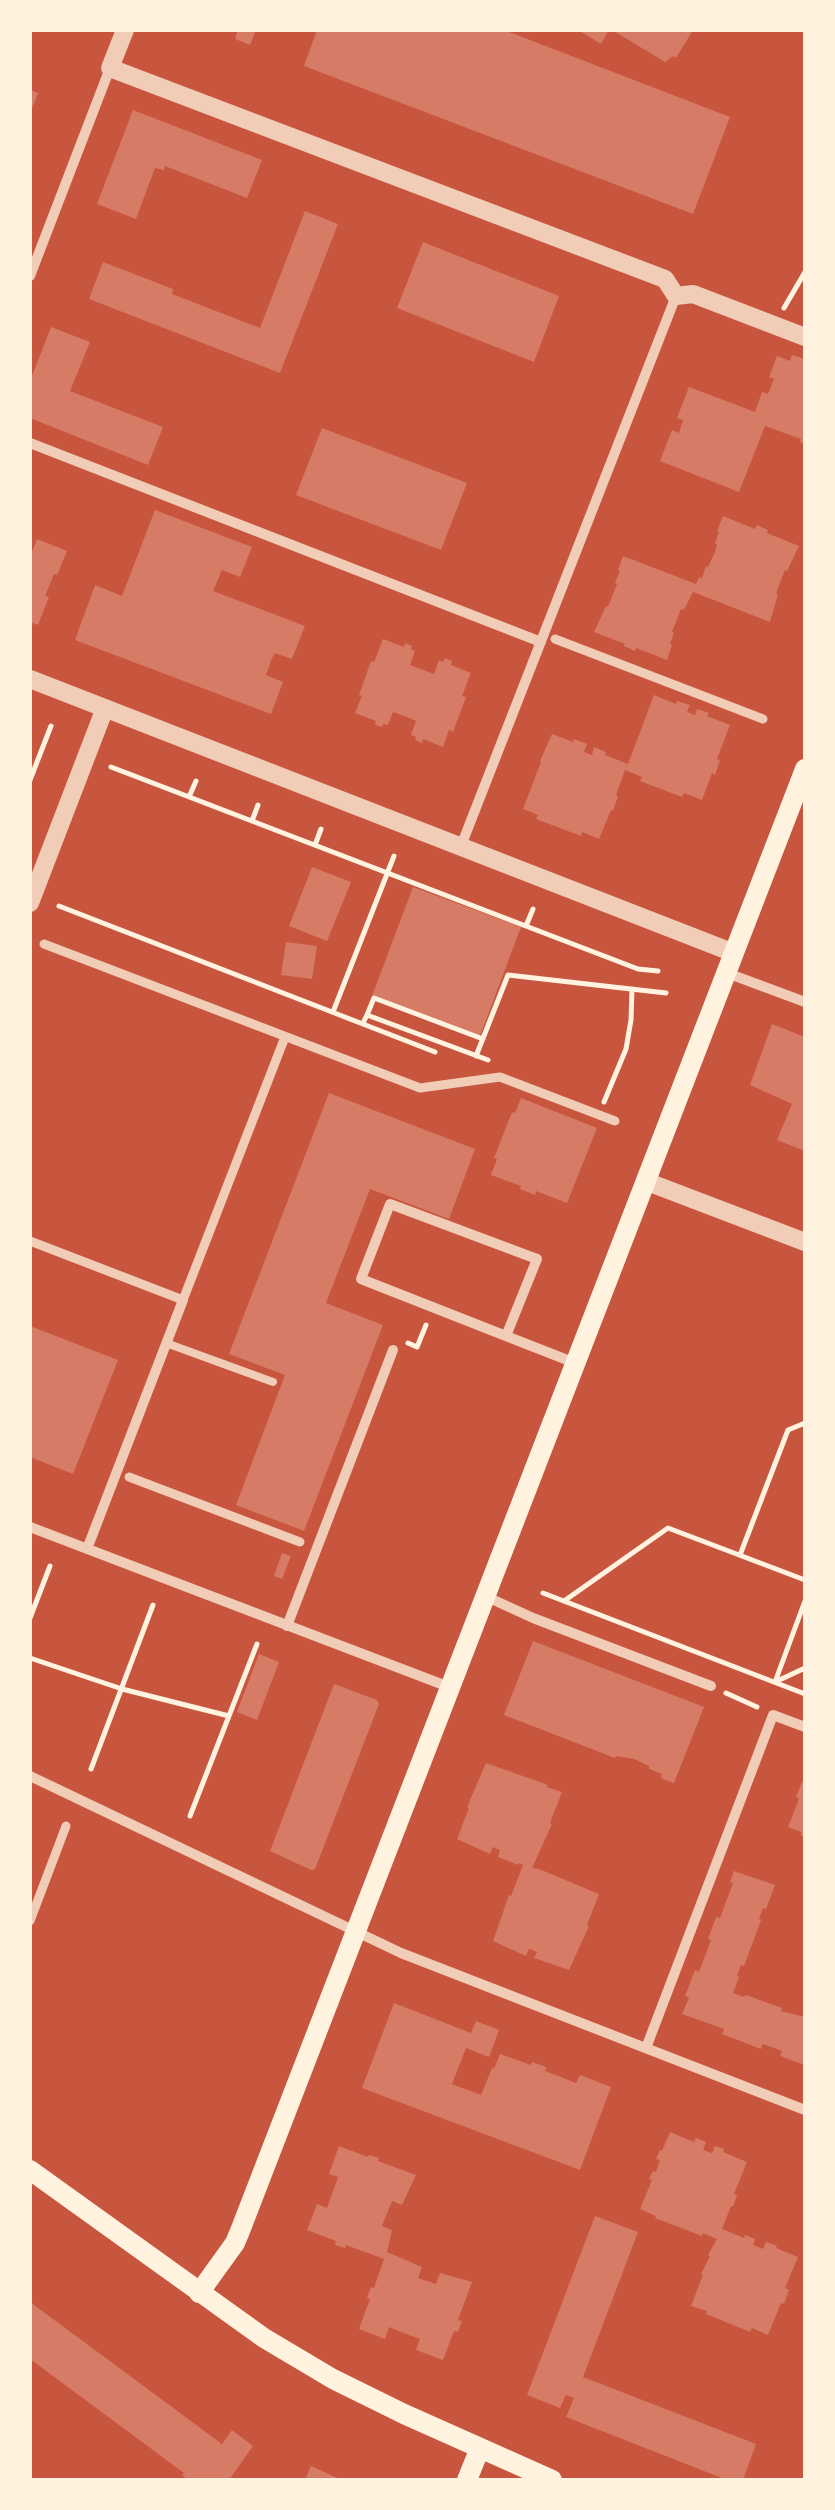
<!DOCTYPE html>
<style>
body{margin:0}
#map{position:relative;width:835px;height:2510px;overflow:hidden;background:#c8553d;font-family:Ubuntu,sans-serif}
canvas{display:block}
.frame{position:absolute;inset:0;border:32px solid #fff3e0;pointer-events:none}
</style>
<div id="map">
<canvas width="835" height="2510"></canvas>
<div class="frame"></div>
</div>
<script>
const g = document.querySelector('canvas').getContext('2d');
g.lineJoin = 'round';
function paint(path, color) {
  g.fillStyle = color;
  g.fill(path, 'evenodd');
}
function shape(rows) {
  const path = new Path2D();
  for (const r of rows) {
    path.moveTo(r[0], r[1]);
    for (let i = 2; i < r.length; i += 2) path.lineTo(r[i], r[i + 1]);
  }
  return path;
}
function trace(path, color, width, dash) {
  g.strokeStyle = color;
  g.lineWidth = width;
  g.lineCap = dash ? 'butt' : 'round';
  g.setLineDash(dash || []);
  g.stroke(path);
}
const building = shape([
 [238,30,256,30,250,45,235,39],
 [317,30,504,30,730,117,693,214,304,66],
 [578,30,609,30,601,44],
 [612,30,693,30,676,58,673,56,665,62],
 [30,90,38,93,30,113],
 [133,110,262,160,247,198,165,166,164,170,155,168,136,219,97,204],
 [305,211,338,224,280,373,89,299,103,262,173,289,172,294,260,328],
 [423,242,559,296,534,362,397,308],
 [51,327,90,342,70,391,163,427,148,465,30,418,30,381],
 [792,355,805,359,805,444,800,442,801,439,765,426,739,492,660,461,672,430,679,433,683,420,677,418,689,387,755,412,762,392,768,394,774,379,769,377,777,356,790,361],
 [322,428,467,483,441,550,296,495],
 [155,510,252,547,240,577,222,570,213,591,305,626,292,659,275,653,272,658,266,675,283,682,271,714,75,640,95,585,122,596],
 [723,516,755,529,757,525,768,530,767,533,799,546,787,571,785,570,776,593,778,594,770,622,693,592,684,610,681,609,672,632,674,633,670,644,672,645,667,660,636,648,635,651,624,646,625,644,594,632,606,606,608,607,617,584,615,583,620,571,618,570,623,556,696,584,699,577,702,578,706,566,708,567,715,552,717,544,715,543,719,532,717,531],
 [37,539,67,551,57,575,54,574,45,596,49,597,38,625,30,622,30,557],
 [383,639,404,647,405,643,412,646,411,649,415,651,410,665,434,674,439,660,443,662,445,658,452,661,451,665,471,673,462,696,466,697,453,732,449,730,443,747,423,739,422,743,415,740,416,737,411,735,416,721,409,718,393,712,388,725,383,724,382,727,375,725,376,721,355,713,362,696,359,695,371,661,374,662],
 [654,695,676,704,677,701,690,705,687,712,695,715,697,709,709,713,707,716,730,725,717,759,720,760,715,775,712,773,702,800,684,793,682,797,640,781,642,777,625,770,616,795,618,796,613,811,611,810,599,839,582,832,581,836,536,819,538,815,523,809,541,762,540,761,552,734,573,742,574,739,587,744,584,752,592,755,594,747,606,752,605,755,628,764],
 [312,867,351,882,327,941,289,926],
 [413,887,521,927,480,1036,372,996],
 [286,942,317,946,312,979,281,975],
 [772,1024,805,1037,805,1151,777,1140,792,1104,750,1085],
 [329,1093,475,1149,449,1219,370,1189,326,1303,383,1325,304,1531,236,1505,285,1375,229,1354],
 [521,1098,597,1128,567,1203,536,1191,535,1195,520,1189,521,1186,491,1175,497,1159,494,1158,512,1112,515,1113],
 [30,1326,118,1360,73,1474,30,1457],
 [282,1553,291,1556,282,1579,274,1576],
 [533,1641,704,1707,674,1783,661,1778,662,1774,649,1769,649,1766,634,1759,616,1756,615,1758,504,1715],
 [259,1654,279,1662,257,1720,237,1712],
 [334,1684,377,1700,379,1704,315,1869,311,1870,270,1851],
 [486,1763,548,1785,547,1787,562,1792,550,1823,552,1824,532,1868,539,1869,599,1894,587,1925,589,1926,569,1970,534,1958,537,1952,529,1949,526,1956,493,1941,509,1895,511,1896,523,1865,519,1863,518,1865,498,1857,500,1850,493,1847,490,1854,457,1839,469,1808,467,1807],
 [802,1782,805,1784,805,1837,801,1836,801,1832,788,1827,799,1799,796,1797],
 [734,1871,775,1885,766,1909,763,1908,759,1919,761,1920,744,1966,741,1965,737,1976,739,1977,733,1993,744,1997,746,1995,782,2008,781,2011,805,2017,805,2065,780,2056,782,2051,763,2044,761,2049,722,2034,724,2029,682,2014,689,1998,685,1996,695,1970,699,1972,711,1940,708,1939,716,1917,720,1918,733,1883,730,1882],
 [394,2003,471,2033,476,2021,499,2030,489,2057,466,2048,452,2084,481,2095,492,2068,494,2069,500,2054,531,2065,532,2062,546,2067,545,2071,576,2083,580,2075,611,2087,580,2170,362,2088],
 [670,2132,694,2142,696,2138,706,2142,703,2150,712,2153,715,2146,724,2149,723,2152,747,2162,734,2194,737,2195,733,2207,731,2206,722,2229,744,2238,745,2235,755,2239,753,2245,763,2249,766,2242,777,2246,776,2248,798,2257,785,2288,789,2290,784,2304,781,2303,768,2335,752,2328,750,2332,706,2314,707,2311,691,2306,703,2275,701,2274,710,2256,708,2255,717,2239,703,2233,702,2236,655,2218,656,2216,640,2209,652,2180,649,2179,653,2171,656,2172,660,2160,656,2159,660,2150,662,2151],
 [339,2146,368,2157,369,2155,379,2158,378,2161,416,2175,402,2205,392,2201,382,2226,392,2230,387,2252,422,2267,418,2278,436,2284,440,2273,472,2282,458,2320,462,2321,458,2332,454,2331,443,2360,416,2350,420,2339,401,2332,389,2327,385,2339,359,2329,370,2299,367,2298,371,2287,374,2288,384,2259,346,2245,345,2248,335,2245,336,2241,307,2230,317,2204,327,2208,338,2177,329,2174],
 [595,2216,638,2232,583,2377,756,2444,743,2480,727,2480,566,2417,574,2398,566,2395,560,2408,527,2395],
 [30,2302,222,2444,232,2430,253,2446,229,2480,188,2480,182,2475,184,2473,30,2359],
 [311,2466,342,2480,305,2480]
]);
const path = shape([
 [784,308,805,272],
 [111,767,638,969,658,971],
 [30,780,51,726],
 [189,797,196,781],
 [252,821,258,805],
 [315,845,321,829],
 [59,906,435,1052],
 [526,926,533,909],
 [333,1012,394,856],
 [367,1015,374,998,483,1039],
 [363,1023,367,1015,488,1060],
 [476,1056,508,975,666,993],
 [604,1102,626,1049,631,1020,632,989],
 [408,1343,417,1347,426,1325],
 [740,1555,788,1430,805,1423],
 [543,1593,805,1694],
 [564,1601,668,1528,805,1580],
 [30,1618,50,1566],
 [30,1658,122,1689,229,1716],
 [775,1682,805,1601],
 [775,1682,805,1668],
 [726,1693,757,1707],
 [91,1769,153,1605],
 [190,1816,257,1644]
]);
const service = shape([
 [166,1343,273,1382]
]);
const pedestrian = shape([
 [555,639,763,719],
 [44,944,420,1088,500,1077,615,1121],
 [30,1241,183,1300,285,1037],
 [129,1477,300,1542],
 [30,1921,66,1826]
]);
const minor = shape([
 [30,276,110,68],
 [30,443,541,642],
 [461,846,676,296],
 [727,973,805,1002],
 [506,1336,537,1259,390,1204,361,1279,506,1336,575,1363],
 [30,1527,449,1687],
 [87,1549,183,1300],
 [485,1596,533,1618,711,1686],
 [287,1626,393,1350],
 [30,1776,401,1953,805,2110],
 [646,2048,773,1715,805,1727]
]);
const tertiary = shape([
 [125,30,110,68,665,279,676,296,693,294,805,337],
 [30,679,734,953],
 [30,903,105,708],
 [645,1181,805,1242]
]);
const secondary = shape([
 [30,2170,264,2338,333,2379,404,2414,552,2480],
 [199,2293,235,2243,240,2231,805,769],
 [467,2480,480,2448]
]);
paint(building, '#d67c66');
trace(path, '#fff3e0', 5);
trace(service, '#f1ccb7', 8);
trace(pedestrian, '#f1ccb7', 9);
trace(minor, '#f1ccb7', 10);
trace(tertiary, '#f1ccb7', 18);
trace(secondary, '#fff3e0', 20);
</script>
